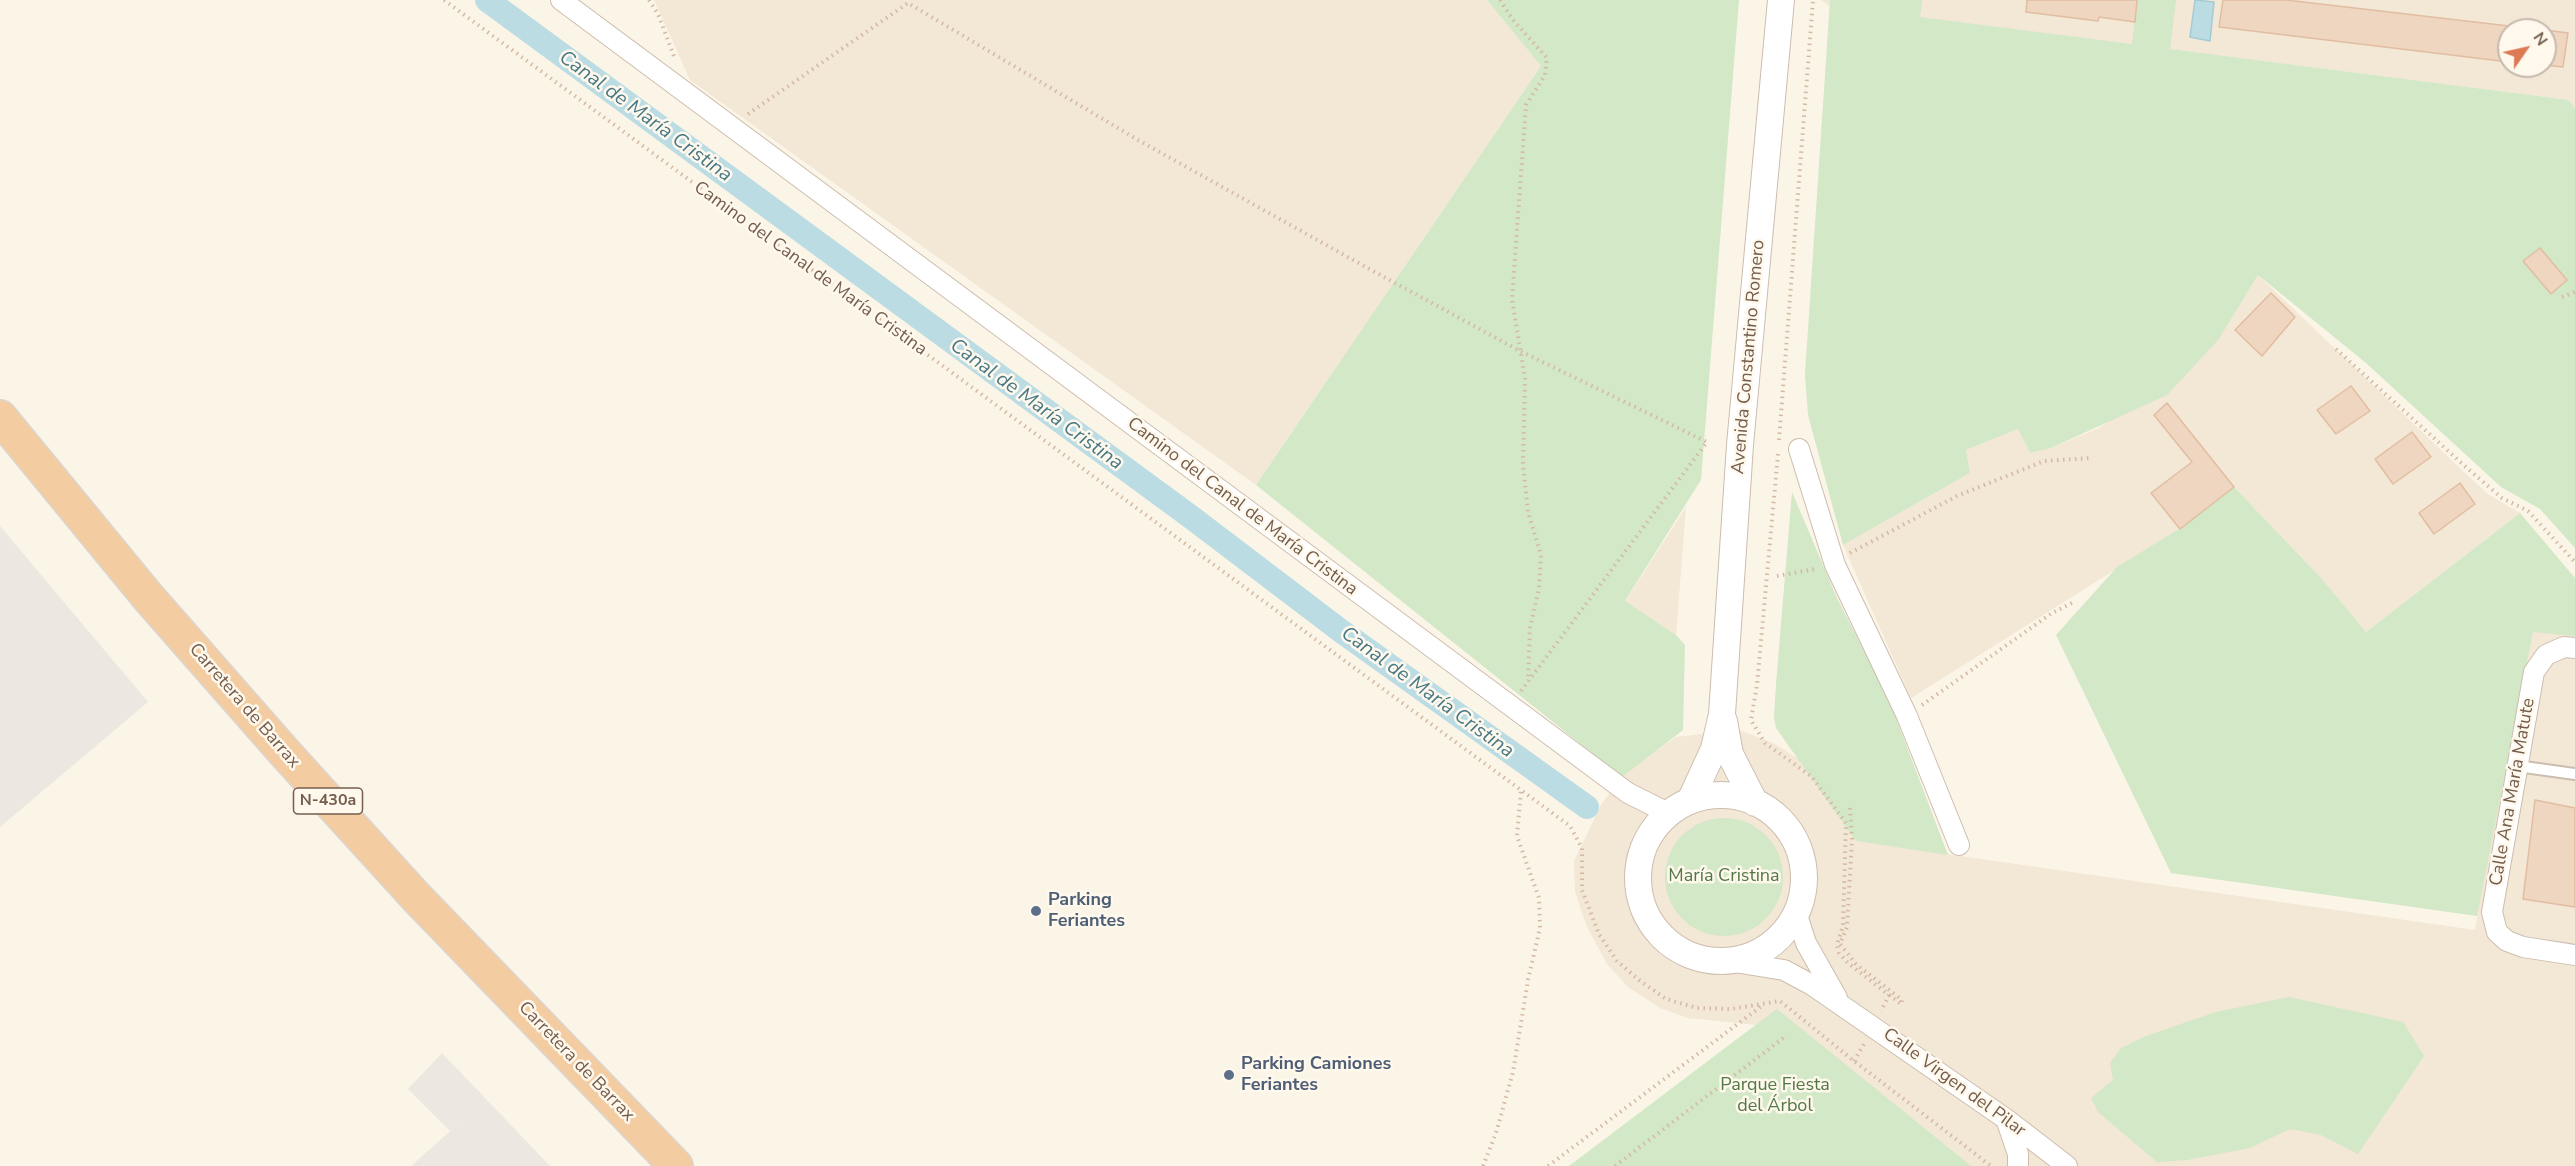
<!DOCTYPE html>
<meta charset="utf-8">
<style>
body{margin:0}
#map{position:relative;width:2575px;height:1166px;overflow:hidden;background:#fbf5e7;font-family:"Nunito Sans",sans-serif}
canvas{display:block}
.north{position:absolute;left:2497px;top:18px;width:60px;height:60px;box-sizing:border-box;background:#fef8ed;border:2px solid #c7baad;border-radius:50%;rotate:56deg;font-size:16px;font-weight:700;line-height:24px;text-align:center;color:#745d4d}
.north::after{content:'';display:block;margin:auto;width:21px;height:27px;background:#de7a53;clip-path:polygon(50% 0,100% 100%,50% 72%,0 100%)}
</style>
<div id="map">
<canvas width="2575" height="1166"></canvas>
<div class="north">N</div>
</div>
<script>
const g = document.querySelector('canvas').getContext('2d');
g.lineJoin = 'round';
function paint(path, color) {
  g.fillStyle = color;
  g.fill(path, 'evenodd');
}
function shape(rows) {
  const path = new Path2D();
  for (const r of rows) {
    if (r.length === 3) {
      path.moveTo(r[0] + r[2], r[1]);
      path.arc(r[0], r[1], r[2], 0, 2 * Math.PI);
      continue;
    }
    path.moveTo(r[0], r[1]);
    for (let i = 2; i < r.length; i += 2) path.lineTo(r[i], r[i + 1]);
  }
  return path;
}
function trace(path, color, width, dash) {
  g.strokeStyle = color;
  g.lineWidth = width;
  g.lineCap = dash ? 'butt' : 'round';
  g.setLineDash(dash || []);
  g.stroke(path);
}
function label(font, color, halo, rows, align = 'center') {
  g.font = font + ' "Nunito Sans",sans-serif';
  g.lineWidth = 5;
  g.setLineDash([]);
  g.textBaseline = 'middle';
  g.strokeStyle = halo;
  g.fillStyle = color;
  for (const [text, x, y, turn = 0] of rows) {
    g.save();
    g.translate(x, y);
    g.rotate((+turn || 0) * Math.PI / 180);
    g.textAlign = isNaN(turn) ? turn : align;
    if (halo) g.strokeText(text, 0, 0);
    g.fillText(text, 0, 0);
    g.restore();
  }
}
const residential = shape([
 [654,0,1487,0,1541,66,1256,485,690,80],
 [1821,0,2575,0,2575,109,2569,100,1830,6],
 [2509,30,2545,30,2545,66,2509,66],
 [2258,275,2464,472,2488,494,2520,513,2366,632,2321,578,2234,487,2180,529,1911,698,1843,545,1970,473,1966,450,2018,429,2030,453,2051,448,2099,428,2219,339],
 [1686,507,1676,635,1625,602],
 [2533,631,2575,636,2575,1166,1570,1166,1757,1025,1688,1018,1660,1008,1628,987,1607,964,1586,925,1575,891,1574,861,1602,803,1626,772,1676,737,1739,730,1773,743,1799,759,1834,796,1856,841,2475,930,2481,889]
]);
const industrial = shape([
 [0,526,148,702,0,827],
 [442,1053,485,1098,550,1166,411,1166,465,1118,450,1131,408,1089]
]);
const green = shape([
 [1487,0,1739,0,1701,480,1625,601,1676,635,1685,645,1683,730,1622,777,1256,485,1541,66],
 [1830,0,1922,0,1920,17,2132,44,2137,0,2176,0,2170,49,2569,100,2575,109,2575,548,2540,509,2501,487,2366,363,2258,275,2219,339,2167,395,2051,448,2030,453,2018,429,1966,450,1970,473,1843,545,1808,415,1805,374],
 [2234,487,2321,578,2366,632,2520,513,2575,578,2575,636,2533,632,2477,916,2171,873,2056,635,2117,567,2179,529],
 [1792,492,1837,598,1889,700,1948,855,1856,841,1776,728,1774,717,1776,684],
 [1724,877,59],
 [2289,997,2403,1022,2424,1056,2358,1154,2321,1135,2290,1129,2250,1148,2187,1160,2157,1162,2098,1112,2091,1098,2113,1080,2110,1063,2121,1048,2146,1036,2216,1012],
 [1777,1009,1971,1166,1569,1166,1733,1042]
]);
const water = shape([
 [2195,0,2214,2,2210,41,2190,37,2195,0]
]);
const canal = shape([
 [487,0,1191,517,1341,631,1587,807]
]);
const building = shape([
 [2027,0,2137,0,2135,22,2099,17,2098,21,2026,12,2027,0],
 [2223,0,2286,0,2509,26,2509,62,2219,27,2223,0],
 [2545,30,2568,33,2563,67,2545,65,2545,30],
 [2540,248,2567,280,2551,294,2523,261,2540,248],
 [2271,293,2295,317,2262,356,2235,330,2271,293],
 [2351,386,2370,411,2336,434,2317,410,2351,386],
 [2167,403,2234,487,2180,529,2151,493,2192,462,2154,415,2167,403],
 [2412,432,2431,457,2393,484,2375,459,2412,432],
 [2460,483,2475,504,2434,534,2419,513,2460,483],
 [2535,800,2575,808,2575,907,2523,899,2535,800]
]);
const path = shape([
 [444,0,1570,826,1582,848,1582,890,1599,934,1617,961,1639,980,1666,999,1697,1008,1731,1009,1780,1001,1854,1061,1991,1166],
 [649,0,658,14,675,59],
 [1500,0,1513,20,1547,58,1545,75,1526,105,1512,299,1525,379,1523,464,1528,512,1541,555,1539,589,1530,628,1528,680],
 [748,114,908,3,1138,140,1364,266,1520,351,1707,442,1521,691],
 [2562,297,2575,292],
 [2336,349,2468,469,2502,498,2528,511,2575,562],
 [1779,440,1813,0],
 [1778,454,1757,685,1751,720,1765,743,1812,777,1846,823,1843,926,1837,945,1839,953,1848,963,1889,995,1881,1011],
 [1850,553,1957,496,2044,461,2092,458],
 [1777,576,1815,569],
 [1922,705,2052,613,2074,602],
 [1850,808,1852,839,1847,927,1840,944,1856,964,1902,1000,1901,1004],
 [1889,995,1901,1004],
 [1854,1061,1864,1044],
 [1483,1166,1496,1133,1513,1072,1528,980,1540,928,1539,898,1517,836,1521,790],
 [1548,1166,1763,1005],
 [1615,1166,1786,1036]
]);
const service = shape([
 [2517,766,2575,774]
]);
const minor = shape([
 [561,0,1628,793,1668,813],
 [1799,449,1835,565,1907,716,1959,845],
 [2575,648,2564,647,2546,655,2534,672,2492,912,2497,932,2507,941,2523,947,2575,955],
 [1796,912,1806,943,1837,998],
 [1728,961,1784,970,1812,985,2006,1119,2067,1166],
 [2006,1119,2018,1154,2018,1166]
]);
const tertiary = shape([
 [1724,721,1730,754,1755,803],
 [1721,878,83],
 [1690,801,1714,749,1722,714,1740,445,1781,0]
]);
const trunk = shape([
 [0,417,148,597,285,753,417,898,676,1166]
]);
const markers = [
 [1036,911,6,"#5c6f8a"],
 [1229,1075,6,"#5c6f8a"]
];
const shields = [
 [328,801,69]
];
const shieldNames = [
 ["N-430a",328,801]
];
const streetNames = [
 ["Camino del Canal de María Cristina",810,269,36],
 ["Avenida Constantino Romero",1749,357,-85],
 ["Camino del Canal de María Cristina",1242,507,37],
 ["Carretera de Barrax",244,706,49],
 ["Calle Ana María Matute",2513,792,-80],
 ["Carretera de Barrax",576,1062,46],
 ["Calle Virgen del Pilar",1954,1083,36]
];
const parkNames = [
 ["María Cristina",1724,877],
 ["Parque Fiesta",1775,1086],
 ["del Árbol",1775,1107]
];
const serviceNames = [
 ["Parking",1048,901],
 ["Feriantes",1048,922],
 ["Parking Camiones",1241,1065],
 ["Feriantes",1241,1086]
];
const waterNames = [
 ["Canal de María Cristina",645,117,36],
 ["Canal de María Cristina",1036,405,36],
 ["Canal de María Cristina",1427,693,36]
];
paint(residential, '#f3e7d6');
paint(industrial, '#ece7e0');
paint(green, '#d2e8c6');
paint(water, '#bcdce4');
trace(water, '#a3cbd5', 1.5);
trace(canal, '#bcdce4', 24);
paint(building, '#efd6c0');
trace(building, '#e1bda1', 1.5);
trace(service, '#cdbdae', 14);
trace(minor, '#cdbdae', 22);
trace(tertiary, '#cdbdae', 28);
trace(trunk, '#dbd5d1', 36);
trace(path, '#d4b9a3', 4, [1.5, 4.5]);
trace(service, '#fff', 10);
trace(minor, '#fff', 20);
trace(tertiary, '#fff', 26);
trace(trunk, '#f4cca2', 33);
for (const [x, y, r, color] of markers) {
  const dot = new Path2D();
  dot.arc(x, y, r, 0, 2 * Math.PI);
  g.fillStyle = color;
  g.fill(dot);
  trace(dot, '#fef8ed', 2);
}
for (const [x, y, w] of shields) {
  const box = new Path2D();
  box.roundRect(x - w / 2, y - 13, w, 26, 4.5);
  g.fillStyle = '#fef8ed';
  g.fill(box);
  trace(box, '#745d4d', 1.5);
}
label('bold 16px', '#745d4d', null, shieldNames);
label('18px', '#745d4d', '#fef8ed', streetNames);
label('18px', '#527845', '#fef8ed', parkNames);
label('bold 18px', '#4e5e75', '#fef8ed', serviceNames, 'left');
label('italic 20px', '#477885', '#fef8ed', waterNames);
</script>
